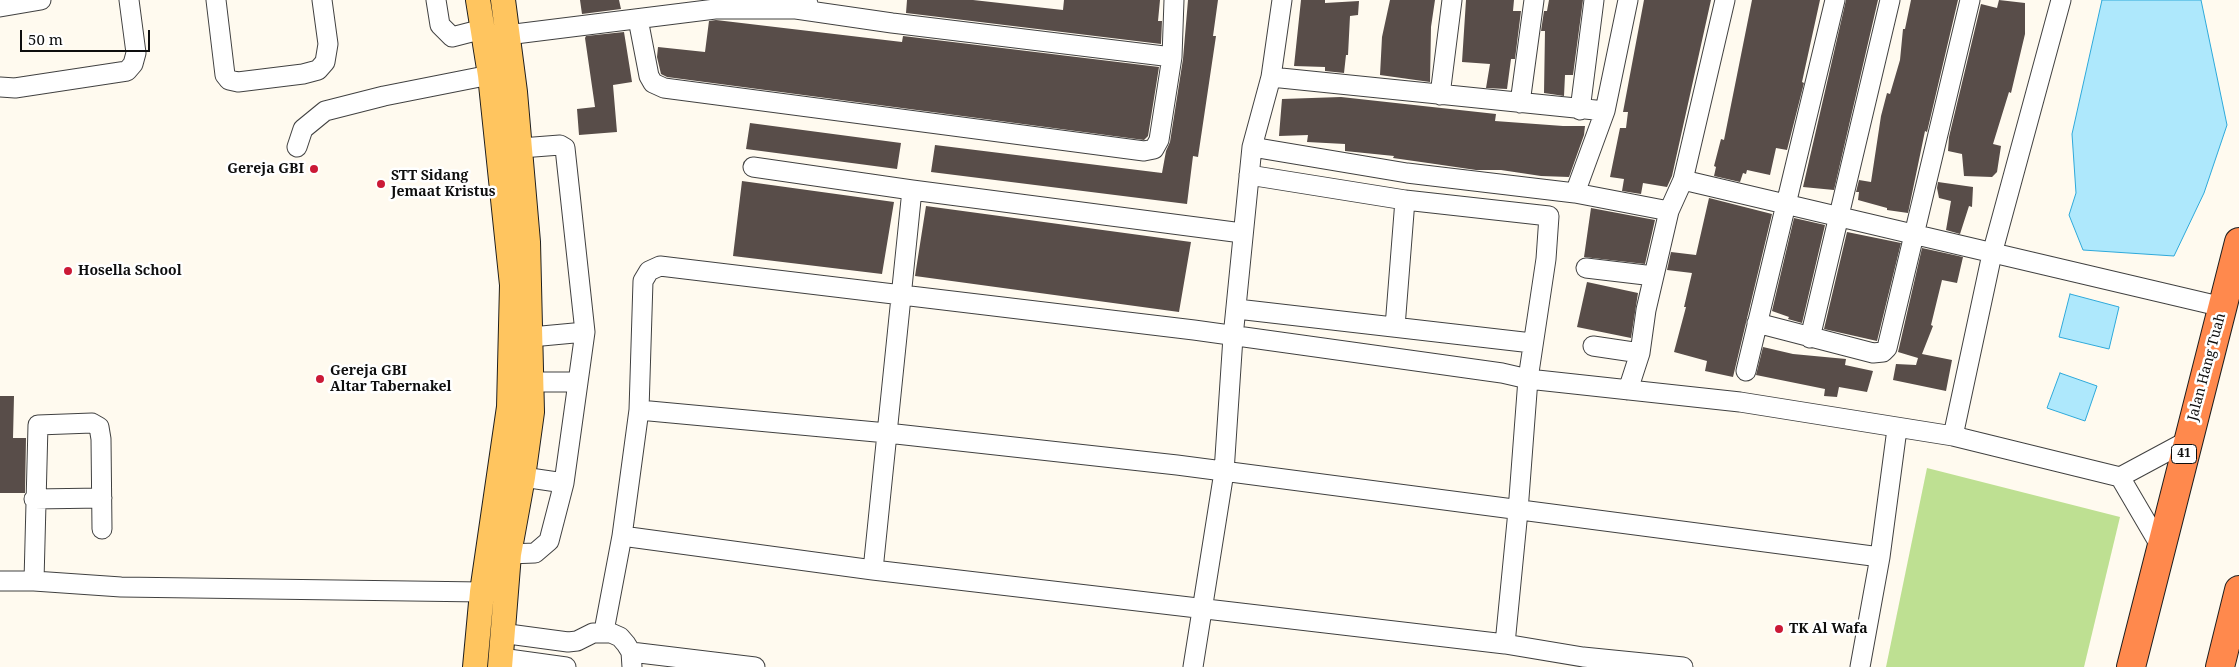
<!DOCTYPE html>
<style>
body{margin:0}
#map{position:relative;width:2239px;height:667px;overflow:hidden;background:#fffaef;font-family:"Noto Serif",serif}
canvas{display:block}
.scale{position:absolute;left:20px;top:30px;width:130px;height:22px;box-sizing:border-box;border:2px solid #0e0e0e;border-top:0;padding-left:6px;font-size:15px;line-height:18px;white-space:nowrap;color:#0e0e0e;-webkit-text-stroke:4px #fff;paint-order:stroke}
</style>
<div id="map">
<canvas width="2239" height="667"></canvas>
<div class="scale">50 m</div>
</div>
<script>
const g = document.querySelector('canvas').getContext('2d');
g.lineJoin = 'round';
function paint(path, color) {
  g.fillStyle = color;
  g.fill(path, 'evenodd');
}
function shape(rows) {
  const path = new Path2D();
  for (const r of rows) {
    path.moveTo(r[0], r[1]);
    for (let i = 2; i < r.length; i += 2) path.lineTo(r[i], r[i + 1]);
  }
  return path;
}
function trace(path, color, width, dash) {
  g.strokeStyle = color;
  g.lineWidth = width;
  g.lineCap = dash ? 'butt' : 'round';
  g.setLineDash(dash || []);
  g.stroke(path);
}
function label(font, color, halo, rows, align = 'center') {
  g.font = font + ' "Noto Serif",serif';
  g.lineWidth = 5;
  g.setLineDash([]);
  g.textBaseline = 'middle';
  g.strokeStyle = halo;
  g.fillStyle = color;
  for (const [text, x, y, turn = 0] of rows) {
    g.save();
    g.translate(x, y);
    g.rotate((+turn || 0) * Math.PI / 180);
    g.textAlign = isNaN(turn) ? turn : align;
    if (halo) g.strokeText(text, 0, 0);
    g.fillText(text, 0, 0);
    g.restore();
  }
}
const forest = shape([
 [1927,468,2120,517,2084,667,1886,667]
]);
const water = shape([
 [2102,0,2201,0,2227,125,2204,193,2174,256,2083,250,2069,215,2076,193,2072,134,2102,0],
 [2070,294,2119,307,2109,349,2059,337,2070,294],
 [2060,373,2097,386,2085,421,2047,408,2060,373]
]);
const building = shape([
 [580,0,619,0,621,9,582,14],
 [907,0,973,0,1063,10,1064,0,1160,0,1158,21,1162,21,1161,44,906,13],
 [1188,0,1218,0,1213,36,1216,36,1198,157,1193,156,1187,204,931,172,935,145,1162,173,1166,151,1170,142,1183,59],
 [1301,0,1325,0,1325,3,1359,1,1358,15,1350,16,1348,55,1346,55,1344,73,1325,71,1325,67,1294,66],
 [1390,0,1435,0,1431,27,1430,82,1380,75,1382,37],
 [1466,0,1514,0,1513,11,1521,11,1515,59,1511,59,1507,89,1486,88,1490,64,1462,62],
 [1549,0,1583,0,1573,75,1565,75,1564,96,1544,93,1545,31,1541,31,1544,11,1547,11],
 [1644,0,1711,0,1672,176,1667,187,1643,183,1641,194,1622,191,1624,179,1610,177,1620,128,1626,128,1628,112,1623,112],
 [1752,0,1820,0,1802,82,1804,83,1787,150,1776,148,1770,175,1747,170,1746,174,1743,173,1740,182,1714,176,1716,167,1714,166,1721,139,1724,140],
 [1846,0,1878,0,1834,190,1803,187],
 [1911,0,1958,0,1927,132,1925,131,1908,213,1887,210,1887,208,1858,200,1859,192,1856,192,1859,180,1871,182,1881,116,1887,93,1890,94,1900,60,1903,29,1905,29],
 [1999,0,2025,3,2025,34,2011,93,2009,92,1993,144,2001,146,1997,172,1992,177,1964,176,1962,154,1948,151,1949,137,1981,4,1997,8],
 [716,20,902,42,903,36,1159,67,1148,136,1144,140,667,77,661,74,657,57,658,47,705,52,709,21],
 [624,32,632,82,613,85,617,132,579,135,577,109,595,107,585,38,586,36],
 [1341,97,1496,114,1495,121,1563,126,1585,126,1584,135,1569,177,1541,176,1501,170,1476,170,1435,164,1393,158,1394,156,1345,151,1345,144,1307,142,1308,135,1279,136,1282,99],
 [750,123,901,143,897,169,746,149],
 [742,181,894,202,882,274,733,256],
 [1938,182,1973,187,1972,207,1969,206,1960,234,1946,230,1951,201,1939,198,1937,188],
 [1709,198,1772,214,1733,377,1705,371,1707,361,1674,352,1686,307,1684,307,1692,273,1667,270,1671,252,1696,255],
 [926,206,1191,242,1179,312,915,276],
 [1591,208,1655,220,1645,264,1584,257],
 [1794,218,1825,225,1802,323,1788,319,1789,317,1772,311],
 [1847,232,1901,243,1877,341,1824,329],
 [1922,248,1963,257,1957,283,1942,280,1931,325,1933,326,1922,354,1952,360,1946,391,1893,380,1896,364,1916,365,1918,358,1898,352,1899,348],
 [1587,282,1638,293,1631,338,1577,327],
 [1763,347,1793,354,1846,359,1845,365,1873,371,1867,392,1839,387,1837,397,1824,396,1825,389,1756,375],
 [0,396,14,396,13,438,26,438,25,493,0,493]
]);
const minor = shape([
 [216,0,225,75,229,80,238,82,303,74,318,70,325,62,328,44,322,0],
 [436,0,440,25,452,37,483,29],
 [0,7,41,0],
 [796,9,892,23,1172,57],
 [638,19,649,76,653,83,664,88,1144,151,1154,149,1159,140,1172,57,1174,0],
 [507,35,715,9,796,9,808,4],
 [1271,77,1605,111,1628,0],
 [0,87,15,88,127,71,133,64,136,53,129,0],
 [1440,95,1452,0],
 [1520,103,1534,0],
 [1580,110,1594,0],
 [297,147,303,129,325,111,384,96,490,75],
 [1252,147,1407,173,1575,193,1669,211],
 [753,167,912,190,1242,233],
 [1249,175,1405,200,1395,327],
 [1683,180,2223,307],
 [1575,193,1605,111],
 [1405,200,1549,216,1546,259,1528,379,1518,511,1505,644],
 [1586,268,1654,276],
 [1237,309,1532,343],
 [1757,323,1873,353,1883,352,1887,348,1970,0],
 [531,337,585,332],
 [1810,338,1890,0],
 [1593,346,1640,353],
 [1746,371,1835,0],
 [532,382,578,382],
 [1628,390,1640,353,1646,310,1669,211,1683,180,1725,0],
 [639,410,887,433,1177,465,1880,557],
 [1953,436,1992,254,2061,0],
 [523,477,564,483],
 [2120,477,2161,547],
 [34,499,102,498],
 [622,536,873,570,1505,644,1583,657,1683,667],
 [509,554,535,553,549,541,564,483,585,332,565,148,560,145,521,148],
 [873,570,912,190],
 [0,581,34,581,121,587,482,592],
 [34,581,38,425,92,423,99,427,101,439,102,529],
 [604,631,622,536,639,410,643,281,649,271,660,266,1194,330,1502,373,1528,379,1740,402,1953,436,2120,477,2187,441],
 [501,633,568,642,577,641,593,633,611,633,620,637,626,644,631,652,632,667],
 [631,652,755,667],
 [501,658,566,667],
 [1193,667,1224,472,1233,337,1252,147,1271,77,1282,0],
 [1860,667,1880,557,1897,429]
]);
const major = shape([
 [475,667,482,592,509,407,512,285,490,75,478,0],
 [500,667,509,554,523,477,532,412,528,242,515,92,503,0]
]);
const highway = shape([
 [2131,667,2239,242],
 [2220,667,2239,590]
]);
const markers = [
 [314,169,5,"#cb1936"],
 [381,184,5,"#cb1936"],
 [68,271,5,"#cb1936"],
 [320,379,5,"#cb1936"],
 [1779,629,5,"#cb1936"]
];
const shields = [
 [2184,454,25]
];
const shieldNames = [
 ["41",2184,454]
];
const poiNames = [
 ["Gereja GBI",304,169,"right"],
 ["STT Sidang",391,176],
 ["Jemaat Kristus",391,192],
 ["Hosella School",78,271],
 ["Gereja GBI",330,371],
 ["Altar Tabernakel",330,387],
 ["TK Al Wafa",1789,629]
];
const streetNames = [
 ["Jalan Hang Tuah",2207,367,-75]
];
paint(forest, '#bee092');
paint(water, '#aee8fc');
trace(water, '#2ea9da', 1);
paint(building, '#584d49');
trace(minor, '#414141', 21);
trace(major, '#1f1f1f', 26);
trace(highway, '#1f1f1f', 30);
trace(minor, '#fff', 19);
trace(major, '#ffc55f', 24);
trace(highway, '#ff894d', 28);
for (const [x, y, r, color] of markers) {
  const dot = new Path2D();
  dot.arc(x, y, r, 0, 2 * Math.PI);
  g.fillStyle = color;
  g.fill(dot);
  trace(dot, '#fff', 2);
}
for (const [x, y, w] of shields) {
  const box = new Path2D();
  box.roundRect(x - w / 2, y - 9.5, w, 19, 4);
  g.fillStyle = '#fff';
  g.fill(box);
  trace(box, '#0e0e0e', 1);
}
label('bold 12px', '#0e0e0e', null, shieldNames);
label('bold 14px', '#0e0e0e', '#fff', poiNames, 'left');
label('14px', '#0e0e0e', '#fff', streetNames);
</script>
